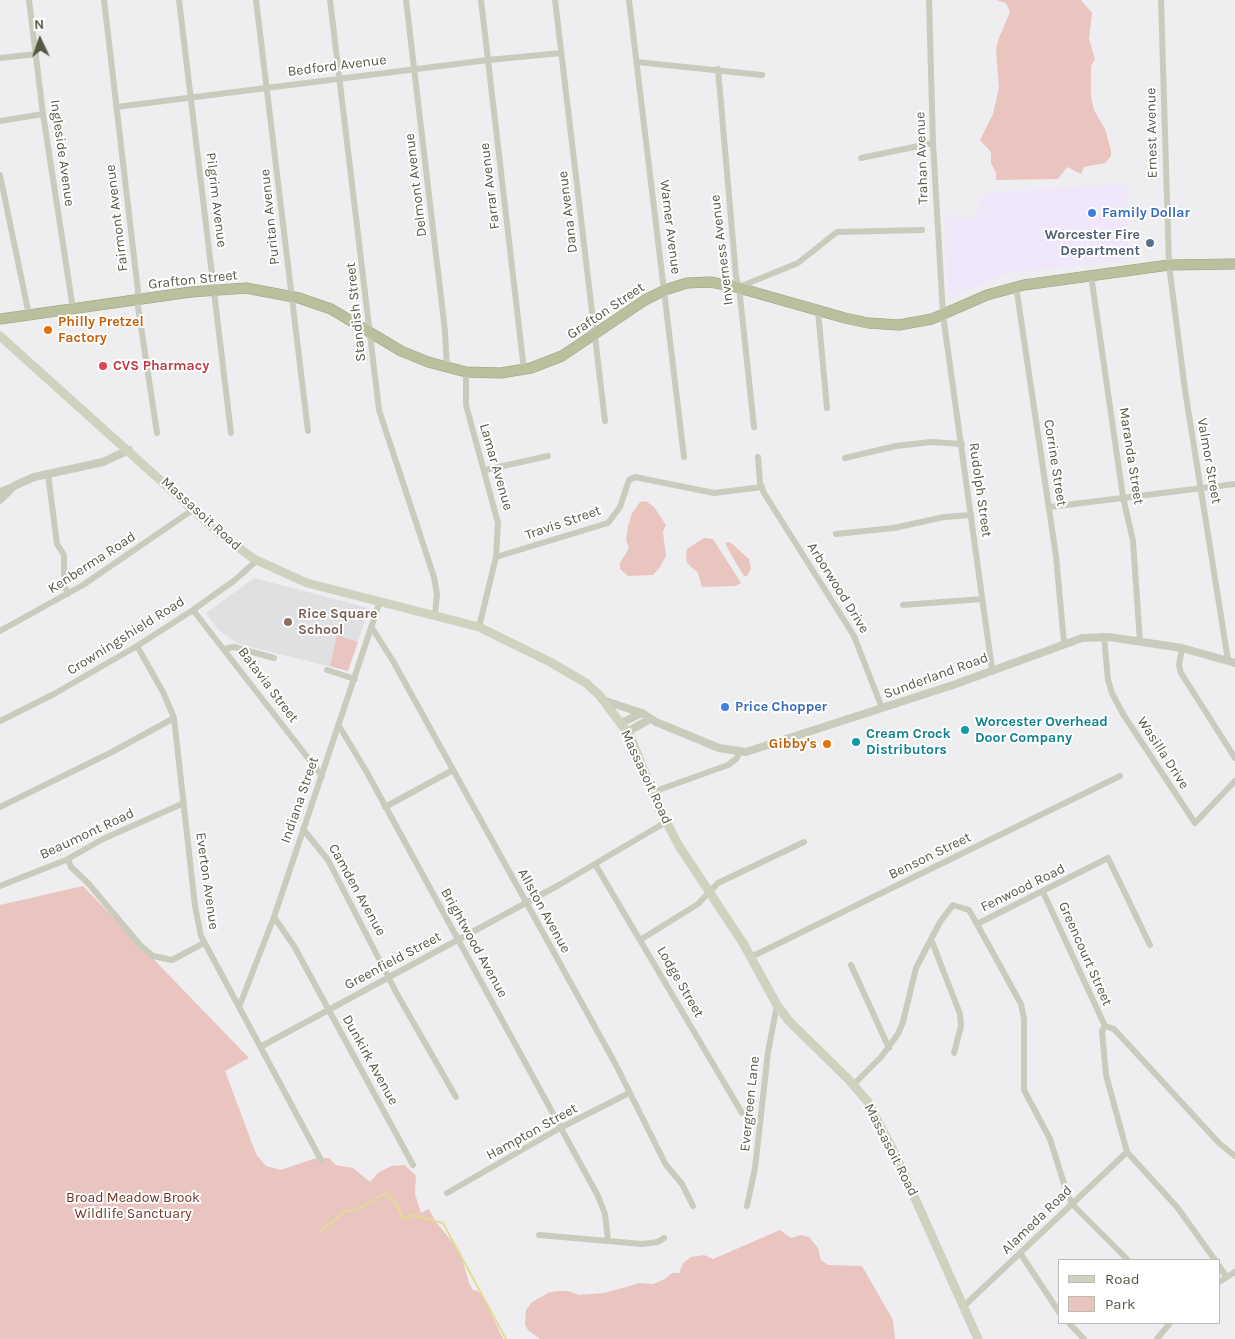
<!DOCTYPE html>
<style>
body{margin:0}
#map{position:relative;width:1235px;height:1339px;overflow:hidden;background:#eeeef0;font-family:Karla,sans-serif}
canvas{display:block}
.legend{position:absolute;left:1058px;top:1259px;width:162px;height:65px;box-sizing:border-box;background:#fff;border:1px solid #bbbdb6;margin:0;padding:6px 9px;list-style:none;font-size:15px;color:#565948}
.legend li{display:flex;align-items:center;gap:10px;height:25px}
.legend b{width:25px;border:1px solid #bbbdb6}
.north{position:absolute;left:15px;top:15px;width:50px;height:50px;-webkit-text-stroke:4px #fff;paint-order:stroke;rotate:357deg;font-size:14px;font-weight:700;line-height:20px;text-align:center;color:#565948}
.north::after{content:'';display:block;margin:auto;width:18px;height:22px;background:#565948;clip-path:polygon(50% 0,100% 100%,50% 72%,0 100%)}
</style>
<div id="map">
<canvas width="1235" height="1339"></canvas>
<ul class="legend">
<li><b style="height:6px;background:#ced3c0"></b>Road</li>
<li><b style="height:14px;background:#eac5c0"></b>Park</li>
</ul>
<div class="north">N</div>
</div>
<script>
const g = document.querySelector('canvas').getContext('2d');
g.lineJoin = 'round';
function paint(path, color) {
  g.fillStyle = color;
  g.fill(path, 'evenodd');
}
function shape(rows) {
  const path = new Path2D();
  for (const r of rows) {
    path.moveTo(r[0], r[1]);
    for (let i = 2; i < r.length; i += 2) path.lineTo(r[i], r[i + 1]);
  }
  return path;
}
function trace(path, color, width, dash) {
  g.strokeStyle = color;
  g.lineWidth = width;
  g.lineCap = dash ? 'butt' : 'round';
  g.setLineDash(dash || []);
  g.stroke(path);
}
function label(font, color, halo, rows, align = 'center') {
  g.font = font + ' Karla,sans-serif';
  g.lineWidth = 4;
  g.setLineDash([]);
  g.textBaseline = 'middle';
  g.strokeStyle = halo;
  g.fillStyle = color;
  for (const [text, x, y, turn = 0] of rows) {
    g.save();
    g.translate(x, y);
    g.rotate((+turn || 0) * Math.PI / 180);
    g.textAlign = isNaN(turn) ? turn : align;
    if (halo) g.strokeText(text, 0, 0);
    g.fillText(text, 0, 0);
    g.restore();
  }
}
const commercial = shape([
 [1114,184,1126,186,1129,259,1012,273,947,298,945,215,972,218,977,213,980,196,988,192]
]);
const education = shape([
 [254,578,369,608,348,671,239,644,218,630,206,613]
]);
const green = shape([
 [996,0,1081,0,1092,13,1089,39,1095,59,1091,66,1091,97,1094,110,1105,129,1111,150,1111,156,1105,163,1084,167,1081,174,1067,167,1058,179,996,180,996,173,991,163,991,152,980,140,993,114,999,88,996,49,999,38,1010,12,1006,3],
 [646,501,654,507,666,525,663,532,666,556,660,567,653,575,628,576,620,569,620,563,629,548,626,540,628,526,632,513,640,502],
 [704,538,713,539,741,583,735,586,702,587,698,573,687,563,686,558,687,549],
 [730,542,749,559,751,569,747,576,744,576,733,558,725,543],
 [337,635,358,642,348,671,330,666],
 [83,886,249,1058,225,1071,256,1154,266,1166,281,1170,313,1159,329,1158,336,1165,353,1168,370,1182,378,1173,391,1166,405,1165,416,1176,415,1194,421,1213,429,1209,435,1221,460,1251,469,1283,473,1290,478,1291,484,1298,503,1339,0,1339,0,905],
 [780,1230,791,1238,801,1235,809,1237,818,1248,821,1260,828,1265,862,1266,893,1320,895,1339,540,1339,528,1330,525,1325,526,1310,532,1302,548,1293,556,1291,568,1291,579,1295,604,1293,640,1283,653,1284,665,1279,672,1273,679,1273,683,1263,691,1257,704,1255,713,1259]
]);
const stream = shape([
 [321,1231,344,1212,358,1209,386,1193,396,1203,403,1219,412,1215,443,1223,506,1339]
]);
const minor = shape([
 [29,0,43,114,73,309],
 [104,0,138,291,137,300,157,433],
 [179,0,231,433],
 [256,0,308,431],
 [330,0,379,410,434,577,437,594,435,614],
 [406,0,445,331,447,368],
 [481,0,524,370],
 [555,0,605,421],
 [629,0,684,457],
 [929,0,933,143,943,315,992,669],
 [1161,0,1169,265,1185,390,1228,660],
 [0,58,36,54],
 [637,62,762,75],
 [718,69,736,276,739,287,754,427],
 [116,107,488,60,561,53],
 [0,121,43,114],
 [861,158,933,143],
 [0,175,29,315],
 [1091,275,1123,497,1133,541,1140,642],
 [1016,286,1056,556,1064,643],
 [739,287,798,263,837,232,922,230],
 [818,311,827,408],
 [466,372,466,405,498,523,496,557,479,627],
 [758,457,760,483,764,493,854,636,882,708],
 [845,458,896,446,931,442,962,444],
 [485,470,548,456],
 [48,474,57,544,64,555,64,584,68,594],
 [0,491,13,486],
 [1050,507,1235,484],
 [836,534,894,528,944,517,971,515],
 [496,557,608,523,620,507,629,480,635,477,714,493,762,487],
 [903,605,982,599],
 [193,610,322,776],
 [372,628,393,661,616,1065,666,1165,682,1184,693,1206],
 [0,631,83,585,194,509],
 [1104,636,1108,680,1112,693,1123,714,1195,823,1235,781],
 [137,646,163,692,174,718,195,906,201,936,321,1160],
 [1182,648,1179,665,1181,673,1235,758],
 [225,649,234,647,274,658],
 [327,670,355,679],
 [0,721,54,694,137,646,193,610,235,580,256,561],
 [339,726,365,769,598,1196,605,1214,608,1240],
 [653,792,728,765,736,759,740,752],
 [0,807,112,752,174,718],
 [385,807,453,770],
 [303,829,328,860,397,994,456,1097],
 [68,859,71,867,88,883,140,945,153,956,172,960,204,943],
 [595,864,742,1113],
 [0,886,66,860,103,839,184,803],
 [1043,892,1105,1026,1102,1031,1106,1075,1127,1152,1177,1207,1215,1260],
 [274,917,294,946,413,1165],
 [977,924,1021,1004,1024,1019,1024,1090,1050,1139,1066,1190,1072,1204,1128,1260],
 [931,939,960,1014,961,1026,954,1053],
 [640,940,698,904,718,883,804,842],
 [751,957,1120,776],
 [851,965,889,1048],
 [239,1007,274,917,380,601],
 [1105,1026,1114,1029,1219,1143,1235,1156],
 [262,1046,559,885,666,822],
 [854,1084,881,1057,898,1034,903,1022,916,968,940,922,953,905,969,910,977,924,1108,858,1150,945],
 [447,1193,560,1128,629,1093],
 [747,1206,755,1168,768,1052,777,1005],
 [539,1235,642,1244,658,1242,664,1238],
 [1020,1253,1059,1312],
 [1219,1266,1226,1276],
 [1219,1282,1235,1272],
 [964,1306,1127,1152],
 [1069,1323,1084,1339],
 [1157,1339,1170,1323]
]);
const tertiary = shape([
 [0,500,14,486,34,477,103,462,129,450],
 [605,701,642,713,656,722,719,748,746,752,953,685,1082,638,1109,637,1182,648,1235,663],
 [621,723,642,713],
 [627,732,650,719]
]);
const secondary = shape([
 [0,336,219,533,254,559,307,583,479,627,550,662,586,683,600,696,630,736,660,810,679,846,743,943,777,1005,789,1021,848,1079,868,1102,897,1158,978,1339]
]);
const trunk = shape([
 [0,319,191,292,246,288,299,298,331,309,401,351,428,362,466,372,501,373,531,368,562,356,645,300,665,290,687,283,710,282,732,286,845,318,868,323,899,325,932,319,987,295,1024,285,1169,265,1235,264]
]);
const markers = [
 [1092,213,5,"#3f7fe0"],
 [1150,243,5,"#5c6f8a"],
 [48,330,5,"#e8710a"],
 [103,366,5,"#e0444e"],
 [288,622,5,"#8d6e63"],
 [725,707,5,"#3f7fe0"],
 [965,730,5,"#0f9aa8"],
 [856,742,5,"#0f9aa8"],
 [827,744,5,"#e8710a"]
];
const streetNames = [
 ["Bedford Avenue",337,66,-7],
 ["Ernest Avenue",1152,133,-91],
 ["Ingleside Avenue",62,153,82],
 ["Trahan Avenue",922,158,-92],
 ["Delmont Avenue",416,185,-97],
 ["Farrar Avenue",490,186,-97],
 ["Pilgrim Avenue",216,200,83],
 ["Dana Avenue",568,212,-97],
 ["Puritan Avenue",270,217,-96],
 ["Fairmont Avenue",117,218,-97],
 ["Warner Avenue",670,227,83],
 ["Inverness Avenue",722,250,-97],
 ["Grafton Street",193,280,-6],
 ["Grafton Street",606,311,-34],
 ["Standish Street",356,312,-96],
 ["Maranda Street",1131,456,81],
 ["Valmor Street",1209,461,80],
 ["Corrine Street",1055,463,81],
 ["Lamar Avenue",496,467,74],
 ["Rudolph Street",980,490,82],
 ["Massasoit Road",201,514,42],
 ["Travis Street",563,523,-19],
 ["Kenberma Road",92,563,-33],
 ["Arborwood Drive",838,588,58],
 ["Crowningshield Road",126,636,-32],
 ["Sunderland Road",936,676,-20],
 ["Batavia Street",268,685,53],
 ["Wasilla Drive",1163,753,57],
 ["Massasoit Road",646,777,65],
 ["Indiana Street",300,800,-71],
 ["Beaumont Road",87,834,-25],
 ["Benson Street",930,856,-26],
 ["Everton Avenue",207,881,82],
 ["Fenwood Road",1023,888,-26],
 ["Camden Avenue",357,890,61],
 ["Allston Avenue",544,911,61],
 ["Brightwood Avenue",474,943,61],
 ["Greencourt Street",1085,954,66],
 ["Greenfield Street",393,961,-28],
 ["Lodge Street",680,982,60],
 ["Dunkirk Avenue",370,1060,61],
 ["Evergreen Lane",750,1104,-84],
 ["Hampton Street",532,1132,-29],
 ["Massasoit Road",891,1150,63],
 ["Alameda Road",1037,1220,-44]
];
const shopNames = [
 ["Family Dollar",1102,213],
 ["Price Chopper",735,707]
];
const serviceNames = [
 ["Worcester Fire",1140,235],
 ["Department",1140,251]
];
const foodNames = [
 ["Philly Pretzel",58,322],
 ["Factory",58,338],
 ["Gibby's",817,744,"right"]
];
const healthNames = [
 ["CVS Pharmacy",113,366]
];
const educationNames = [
 ["Rice Square",298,614],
 ["School",298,630]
];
const cultureNames = [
 ["Worcester Overhead",975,722],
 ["Door Company",975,738],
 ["Cream Crock",866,734],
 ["Distributors",866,750]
];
const parkNames = [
 ["Broad Meadow Brook",133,1198],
 ["Wildlife Sanctuary",133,1214]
];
paint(commercial, '#f0e8fa');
paint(education, '#dfe0e1');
paint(green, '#eac5c0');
trace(stream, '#e2dd92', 2);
trace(trunk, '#98a376', 11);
trace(minor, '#c9cbbd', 6);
trace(tertiary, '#c9cbbd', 8);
trace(secondary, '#ced3c0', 9);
trace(trunk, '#b8c09d', 10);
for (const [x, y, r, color] of markers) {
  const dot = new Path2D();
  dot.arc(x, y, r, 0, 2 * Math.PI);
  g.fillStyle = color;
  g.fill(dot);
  trace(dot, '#fff', 2);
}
label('14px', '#565948', '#fff', streetNames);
label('bold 14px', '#366cbe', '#fff', shopNames, 'left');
label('bold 14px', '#4e5e75', '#fff', serviceNames, 'right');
label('bold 14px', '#c56008', '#fff', foodNames, 'left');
label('bold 14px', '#be3a42', '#fff', healthNames, 'left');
label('bold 14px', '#785e54', '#fff', educationNames, 'left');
label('bold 14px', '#0d838f', '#fff', cultureNames, 'left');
label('14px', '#723320', '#fff', parkNames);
</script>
